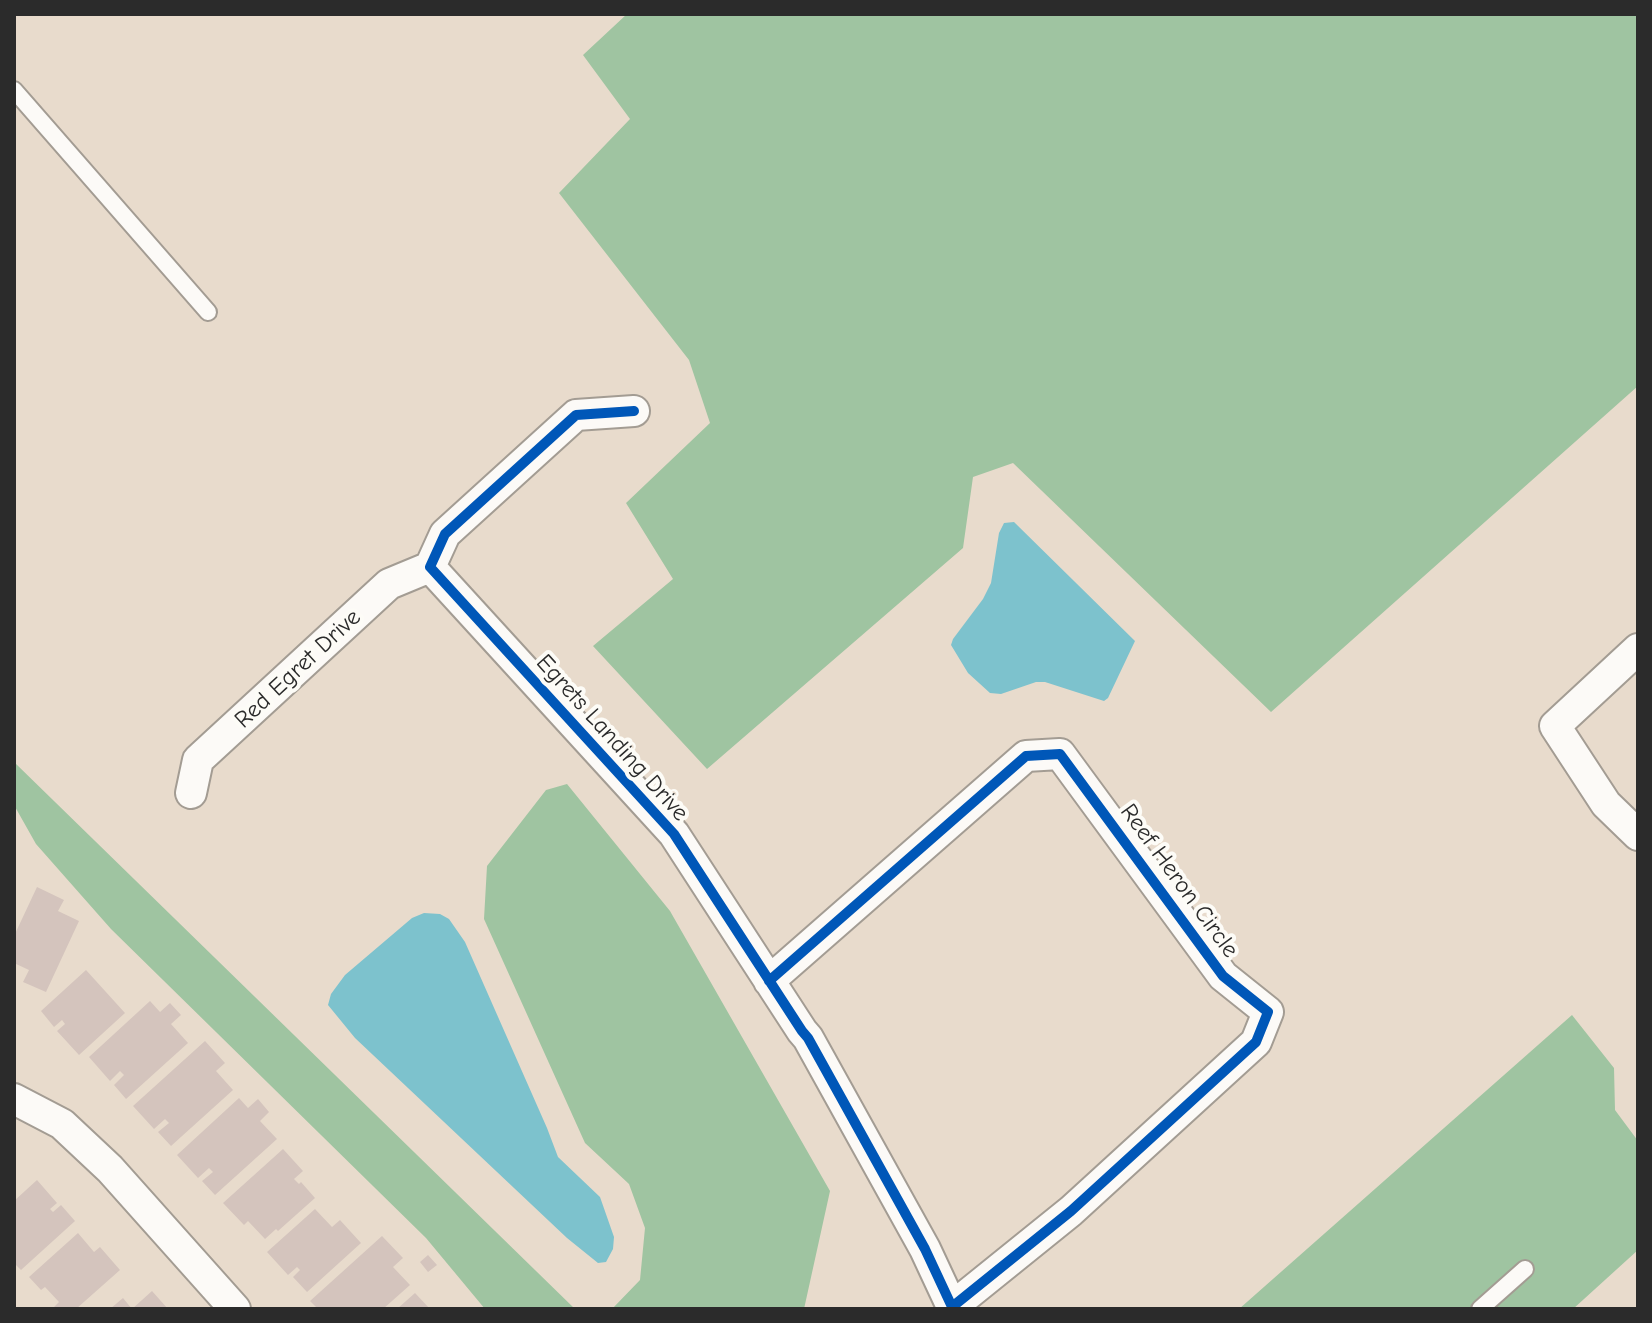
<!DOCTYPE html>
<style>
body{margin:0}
#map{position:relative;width:1652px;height:1323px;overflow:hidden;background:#e8dbcc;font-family:"Comic Neue",sans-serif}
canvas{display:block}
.frame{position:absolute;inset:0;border:16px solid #2b2b2b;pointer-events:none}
</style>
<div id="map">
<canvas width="1652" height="1323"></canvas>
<div class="frame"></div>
</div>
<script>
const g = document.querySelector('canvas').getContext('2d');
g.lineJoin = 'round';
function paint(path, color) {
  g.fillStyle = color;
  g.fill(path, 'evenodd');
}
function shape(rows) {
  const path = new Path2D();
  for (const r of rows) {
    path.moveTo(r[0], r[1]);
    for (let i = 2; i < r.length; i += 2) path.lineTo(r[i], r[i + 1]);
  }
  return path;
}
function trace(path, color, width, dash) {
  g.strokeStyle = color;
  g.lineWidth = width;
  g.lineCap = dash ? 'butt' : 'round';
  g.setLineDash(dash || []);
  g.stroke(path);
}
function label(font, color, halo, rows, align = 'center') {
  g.font = font + ' "Comic Neue",sans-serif';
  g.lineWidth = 8;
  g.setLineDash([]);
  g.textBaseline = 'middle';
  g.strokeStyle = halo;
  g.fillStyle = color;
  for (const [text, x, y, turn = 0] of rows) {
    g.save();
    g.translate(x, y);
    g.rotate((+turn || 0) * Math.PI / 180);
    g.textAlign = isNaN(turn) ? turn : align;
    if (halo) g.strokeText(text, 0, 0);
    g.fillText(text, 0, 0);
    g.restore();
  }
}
const forest = shape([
 [627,14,1638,14,1638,386,1271,712,1013,463,973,477,963,548,707,769,593,646,673,579,626,503,710,423,689,360,559,193,630,119,583,55],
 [14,762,575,1309,485,1309,426,1238,111,929,36,844,14,805],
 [567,784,670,911,830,1191,804,1309,612,1309,640,1280,645,1228,629,1184,585,1143,484,919,487,866,546,790],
 [1572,1015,1614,1068,1615,1110,1638,1141,1638,1250,1573,1309,1239,1309]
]);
const water = shape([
 [1014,522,1135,641,1108,698,1104,701,1045,682,1036,682,1001,694,990,693,968,673,951,645,953,639,983,599,991,583,999,533,1004,523],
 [424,913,440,914,449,919,465,942,547,1128,558,1157,600,1197,614,1237,613,1249,606,1262,598,1263,567,1238,355,1038,328,1005,331,994,345,975,412,918]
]);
const building = shape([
 [37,887,64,900,58,911,79,921,46,992,23,982,29,970,14,963,14,936],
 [86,970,125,1013,79,1055,57,1031,65,1024,62,1020,54,1027,41,1011],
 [150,1001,160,1012,170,1003,181,1015,171,1024,188,1043,126,1099,114,1085,124,1075,120,1071,110,1081,89,1057],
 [205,1041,225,1063,216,1071,233,1090,171,1146,158,1132,169,1123,165,1119,154,1129,133,1106],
 [239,1098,248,1108,258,1099,269,1112,260,1121,277,1139,215,1195,202,1181,213,1172,209,1168,198,1178,177,1155],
 [283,1149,303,1171,294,1179,299,1184,301,1182,315,1198,278,1231,276,1229,265,1239,248,1221,244,1225,223,1203],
 [37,1180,57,1203,50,1209,53,1212,61,1205,75,1221,21,1270,14,1263,14,1201],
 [315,1209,332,1227,340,1220,361,1243,307,1292,293,1277,300,1270,297,1267,288,1275,267,1252],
 [78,1233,94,1252,100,1247,120,1270,76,1309,52,1309,59,1302,45,1287,41,1290,29,1277],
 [382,1236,403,1258,393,1267,410,1285,383,1309,318,1309,310,1301],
 [428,1255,437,1265,428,1272,420,1262],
 [152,1291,168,1309,110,1309,123,1298,132,1309],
 [415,1293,430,1309,397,1309]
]);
const lane = shape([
 [14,90,208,312],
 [1480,1309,1525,1269]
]);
const street = shape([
 [634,411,576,415,445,534,430,567,674,834,802,1031,808,1038,925,1249,953,1309],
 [1638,649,1555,726,1606,804,1638,835],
 [191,793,198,760,389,584,430,567],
 [769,981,1026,756,1060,754,1223,976,1268,1012,1256,1042,1071,1211,952,1307],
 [14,1099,62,1124,110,1169,235,1309]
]);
const cycleway = shape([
 [634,411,576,415,445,534,430,567,674,834,802,1031,808,1038,925,1249,953,1309],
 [769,981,1026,756,1060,754,1223,976,1268,1012,1256,1042,1071,1211,952,1307]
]);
const streetNames = [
 ["Red Egret Drive",298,669,-43],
 ["Egrets Landing Drive",612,738,48],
 ["Reef Heron Circle",1179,881,54]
];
paint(forest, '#9fc4a1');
paint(water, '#7dc2cd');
paint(building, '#d4c4bd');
trace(lane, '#a39c93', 20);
trace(street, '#a39c93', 34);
trace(lane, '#fcfaf7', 16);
trace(street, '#fcfaf7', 30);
trace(cycleway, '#0057b8', 10);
label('24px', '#2b2b2b', '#fdfcf7', streetNames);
</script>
